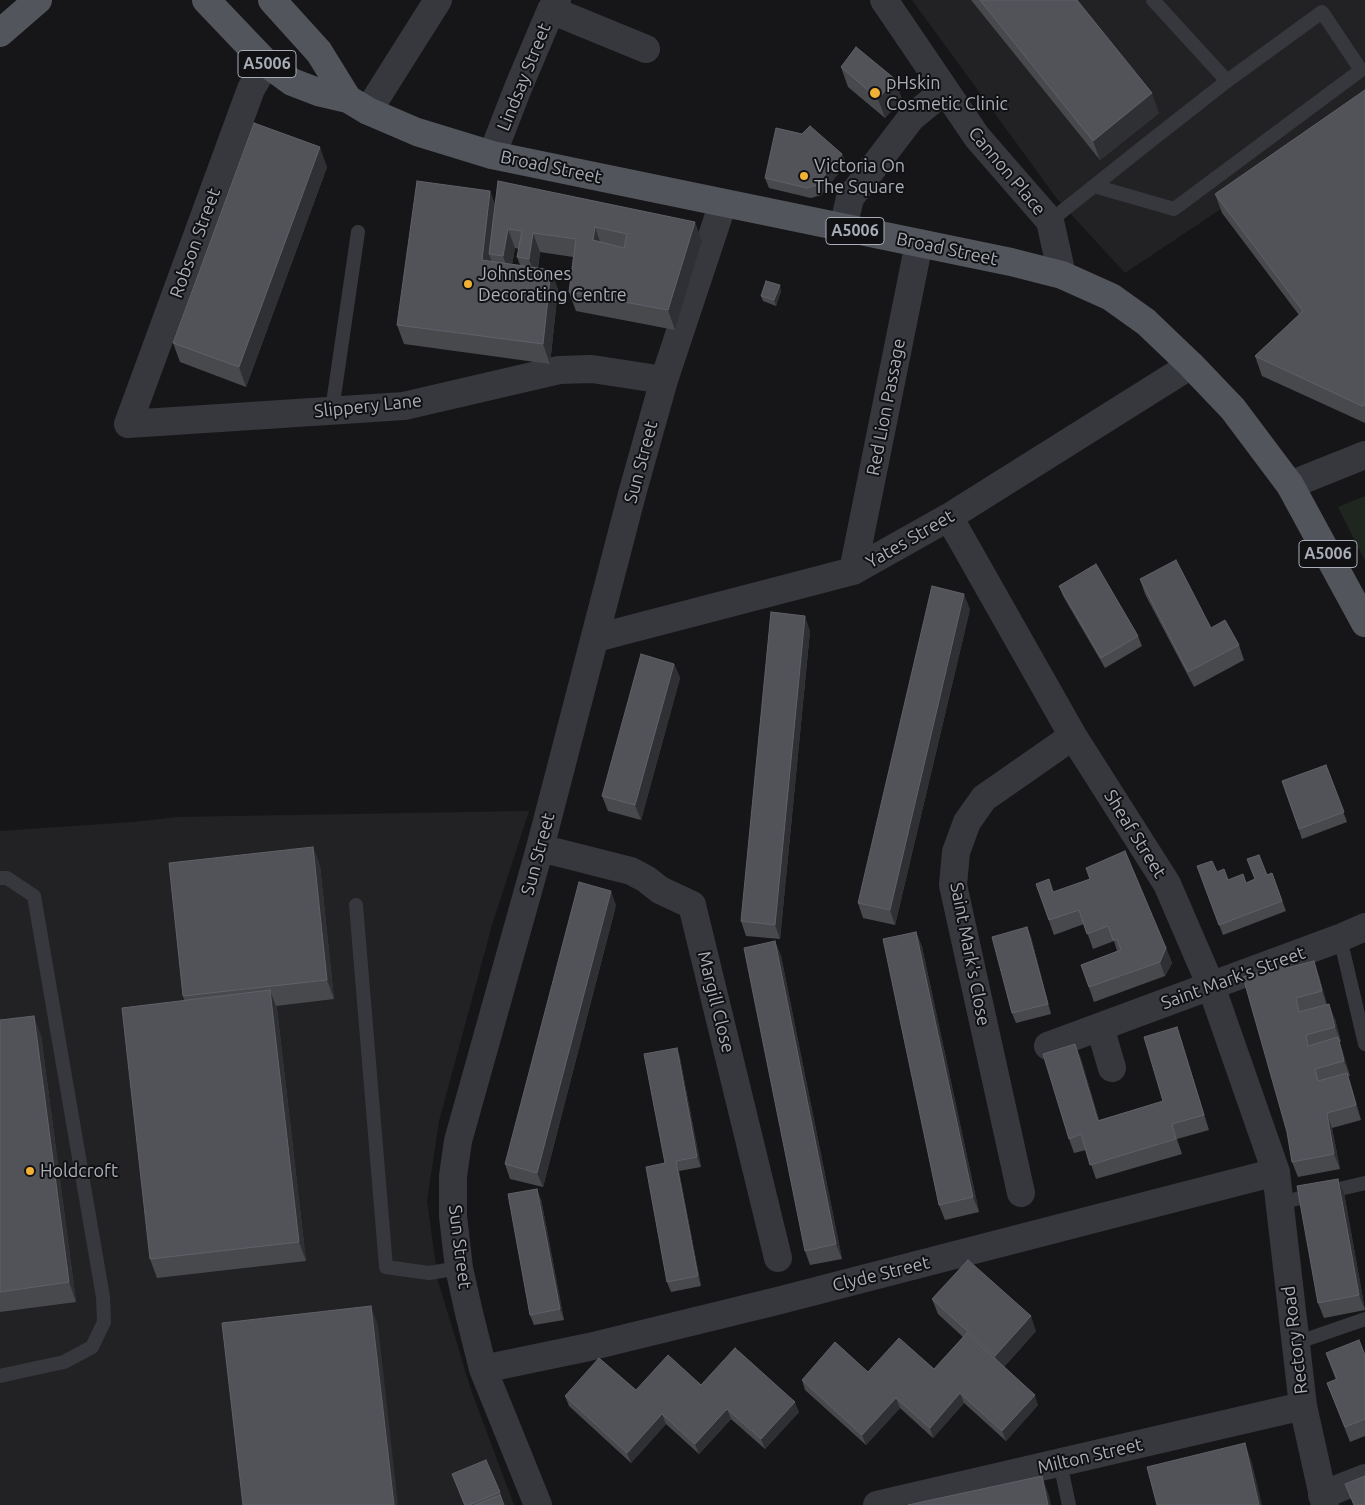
<!DOCTYPE html>
<style>
body{margin:0}
canvas{display:block;background:#161618}
</style>
<canvas width="1365" height="1505"></canvas>
<script>
const g = document.querySelector('canvas').getContext('2d');
g.lineJoin = 'round';
function paint(path, color) {
  g.fillStyle = color;
  g.fill(path, 'evenodd');
}
function shape(rows) {
  const path = new Path2D();
  for (const r of rows) {
    path.moveTo(r[0], r[1]);
    for (let i = 2; i < r.length; i += 2) path.lineTo(r[i], r[i + 1]);
  }
  return path;
}
function trace(path, color, width, dash) {
  g.strokeStyle = color;
  g.lineWidth = width;
  g.lineCap = dash ? 'butt' : 'round';
  g.setLineDash(dash || []);
  g.stroke(path);
}
function label(font, color, halo, rows, align = 'center') {
  g.font = font + ' Ubuntu,sans-serif';
  g.lineWidth = 4;
  g.setLineDash([]);
  g.textBaseline = 'middle';
  g.strokeStyle = halo;
  g.fillStyle = color;
  for (const [text, x, y, turn = 0] of rows) {
    g.save();
    g.translate(x, y);
    g.rotate((+turn || 0) * Math.PI / 180);
    g.textAlign = isNaN(turn) ? turn : align;
    if (halo) g.strokeText(text, 0, 0);
    g.fillText(text, 0, 0);
    g.restore();
  }
}
const built = shape([
 [912,0,1365,0,1365,113,1125,273,1058,200],
 [529,811,492,925,439,1121,427,1201,438,1281,471,1390,514,1505,0,1505,0,831,133,822,178,817]
]);
const green = shape([
 [1365,496,1365,561,1338,507]
]);
const service = shape([
 [1153,0,1227,81],
 [1050,221,1148,143,1227,81,1322,12,1361,70,1174,209,1094,186],
 [332,410,358,232],
 [0,878,7,878,34,896,103,1297,104,1322,92,1347,64,1362,0,1376],
 [356,905,386,1267,429,1273,459,1268],
 [1340,938,1365,1044],
 [1279,1203,1365,1183],
 [1296,1343,1365,1319],
 [1060,1463,1069,1505]
]);
const minor = shape([
 [884,0,977,137,1050,221,1062,275],
 [551,10,646,49],
 [266,63,251,89,128,424,404,406,559,370,592,369,664,380],
 [368,111,438,0],
 [492,155,518,88,551,10,557,0],
 [843,228,850,198,911,118,945,90],
 [949,517,1073,736,1167,884,1211,986,1276,1172,1303,1406,1325,1505],
 [853,571,919,243],
 [596,638,853,571,949,517,1191,365],
 [540,848,631,871,646,879,660,890,692,905,778,1258],
 [1100,1027,1112,1068],
 [1048,1046,1340,938,1365,927],
 [1021,1193,953,885,956,852,967,822,984,798,1073,736],
 [483,1369,589,1347,777,1301,1276,1172],
 [1322,1495,1365,1478],
 [538,1505,483,1369,469,1313,459,1268,453,1216,453,1176,458,1141,540,848,632,494,664,380,723,203],
 [877,1505,1303,1406]
]);
const tertiary = shape([
 [1290,485,1365,455]
]);
const primary = shape([
 [206,0,266,63,292,82,318,92,348,99,368,111,417,132,492,155,1011,262,1062,275,1111,297,1146,322,1191,365,1233,409,1290,485,1365,623],
 [272,0,319,52,348,99],
 [0,33,38,0]
]);
const wall = shape([
 [971,0,1077,0,1159,113,1100,160],
 [841,67,902,99,885,118,848,87],
 [1365,90,1365,423,1262,376,1255,356,1299,315,1222,213,1215,194],
 [842,154,846,164,821,195,811,198,769,188,765,178],
 [327,167,246,387,180,362,173,343],
 [490,191,495,205,702,241,675,330,576,311,569,292,573,257,540,252,538,268,558,289,550,364,404,344,397,325],
 [515,248,519,249,517,257,520,265,512,264],
 [781,291,776,306,763,301,761,296],
 [1140,579,1211,628,1239,645,1244,660,1194,687,1145,594],
 [1059,586,1138,636,1142,646,1105,668,1063,596],
 [970,609,895,925,863,918,858,903],
 [810,631,780,939,746,936,741,921],
 [674,664,680,678,641,820,608,811,602,796],
 [1326,765,1347,822,1302,839,1282,781],
 [313,847,320,866,334,999,276,1006,277,1009,306,1261,157,1278,150,1259,184,1000,183,996],
 [1197,866,1217,872,1228,880,1246,883,1272,873,1286,911,1223,935],
 [1036,884,1166,948,1172,963,1165,976,1094,1002,1081,965,1117,951,1114,941,1093,949,1084,924,1054,935],
 [616,905,543,1187,510,1179,505,1164],
 [1027,927,1031,937,1051,1014,1016,1023,1012,1013],
 [916,932,922,947,979,1212,945,1220,939,1205],
 [775,941,781,956,842,1259,810,1265,805,1251],
 [1288,968,1319,976,1327,1005,1335,1019,1341,1042,1339,1042,1350,1076,1348,1076,1352,1088,1361,1120,1332,1128,1340,1169,1298,1177,1292,1162,1287,1132],
 [0,1020,41,1035,76,1302,0,1312],
 [1177,1027,1182,1042,1209,1130,1177,1139,1182,1154,1096,1179,1086,1150,1074,1153,1069,1139,1075,1044,1081,1059,1099,1120,1163,1101],
 [677,1048,680,1058,701,1167,679,1171,701,1286,671,1292,667,1282,665,1163],
 [1344,1193,1365,1310,1324,1318,1318,1303],
 [541,1199,564,1320,534,1325,530,1315],
 [932,1299,1036,1331,1004,1367,1038,1405,1006,1441,964,1403,933,1438,900,1408,866,1445,805,1390,802,1380,868,1372,934,1369,963,1337,938,1314],
 [1326,1353,1365,1355,1365,1436,1350,1442,1327,1383,1336,1380],
 [701,1385,799,1412,765,1449,731,1419,699,1454,666,1424,631,1463,569,1406,565,1396],
 [452,1474,500,1492,504,1505,464,1505]
]);
const shadedWall = shape([
 [895,79,902,99,885,118,878,99],
 [1152,93,1159,113,1100,160,1093,141],
 [320,147,327,167,246,387,239,367],
 [842,154,846,164,821,195,817,185],
 [490,191,497,210,489,254,491,259,489,279,482,260],
 [695,222,702,241,675,330,668,310],
 [595,227,602,247,593,240],
 [508,229,515,248,510,276,503,256],
 [533,233,540,252,536,278,529,259],
 [551,270,558,289,550,364,543,344],
 [780,285,781,291,776,306,774,300],
 [964,594,970,609,895,925,890,910],
 [805,616,810,631,780,939,775,925],
 [674,664,680,678,641,820,635,805],
 [313,847,320,866,334,999,327,980],
 [611,891,616,905,543,1187,537,1173],
 [1027,927,1031,937,1051,1014,1048,1004],
 [916,932,922,947,979,1212,973,1197],
 [775,941,781,956,842,1259,836,1244],
 [1166,948,1172,963,1165,976,1160,962],
 [1314,961,1319,976,1327,1006,1322,991],
 [270,990,277,1009,306,1261,299,1242],
 [1329,1004,1335,1019,1341,1042,1335,1027],
 [34,1016,41,1035,76,1302,69,1282],
 [1177,1027,1182,1042,1209,1130,1204,1115],
 [1338,1037,1343,1052,1350,1076,1344,1061],
 [1075,1044,1081,1059,1104,1136,1098,1121],
 [677,1048,680,1058,701,1167,697,1157],
 [1347,1073,1352,1088,1361,1120,1356,1105],
 [1327,1113,1332,1128,1340,1169,1334,1154],
 [676,1161,679,1171,701,1286,698,1276],
 [1338,1179,1344,1193,1365,1310,1359,1295],
 [537,1189,541,1199,564,1320,560,1309],
 [371,1306,378,1325,398,1505,394,1505],
 [1031,1316,1036,1331,1000,1371,995,1356],
 [960,1393,964,1403,933,1438,930,1428],
 [1035,1395,1038,1405,1006,1441,1002,1431],
 [896,1398,900,1408,866,1445,862,1435],
 [795,1402,799,1412,765,1449,761,1439],
 [727,1409,731,1419,699,1454,695,1444],
 [662,1414,666,1424,631,1463,627,1453],
 [1245,1443,1252,1463,1262,1505,1259,1505],
 [1042,1476,1049,1496,1051,1505,1048,1505]
]);
const building = shape([
 [980,0,1077,0,1152,93,1093,141,980,0],
 [856,47,895,79,878,99,841,67,856,47],
 [1365,90,1365,405,1362,406,1255,356,1303,311,1215,194,1365,90],
 [254,123,320,147,239,367,173,343,254,123],
 [810,126,842,154,817,185,807,188,765,178,776,128,802,134,810,126],
 [417,181,490,191,482,260,551,270,543,344,397,325,417,181],
 [498,181,695,222,668,310,569,292,576,239,533,233,529,259,517,257,522,231,508,229,503,256,489,254,498,181],
 [595,227,627,234,624,248,593,240,595,227],
 [766,281,780,285,774,300,761,296,766,281],
 [1176,560,1211,628,1225,620,1239,645,1188,672,1140,579,1176,560],
 [1096,564,1138,636,1101,658,1059,586,1096,564],
 [932,586,964,594,890,910,858,903,932,586],
 [771,612,805,616,775,925,741,921,771,612],
 [641,654,674,664,635,805,602,796,641,654],
 [1326,765,1344,812,1299,829,1282,781,1326,765],
 [313,847,327,980,183,996,169,863,313,847],
 [1125,851,1166,948,1160,962,1089,987,1081,965,1121,950,1117,939,1113,940,1108,926,1087,934,1079,910,1049,920,1036,884,1049,879,1053,892,1090,879,1086,868,1125,851],
 [1259,855,1267,875,1272,873,1282,901,1219,925,1197,866,1212,861,1217,872,1224,869,1228,880,1243,874,1246,883,1255,879,1247,859,1259,855],
 [579,882,611,891,537,1173,505,1164,579,882],
 [1027,927,1048,1004,1012,1013,992,937,1027,927],
 [916,932,973,1197,939,1205,883,939,916,932],
 [775,941,836,1244,805,1251,744,948,775,941],
 [1314,961,1322,991,1296,998,1299,1012,1329,1004,1335,1027,1306,1035,1308,1046,1338,1037,1344,1061,1315,1069,1318,1081,1347,1073,1356,1105,1327,1113,1334,1154,1292,1162,1287,1132,1243,977,1287,965,1287,968,1314,961],
 [270,990,299,1242,150,1259,122,1008,270,990],
 [34,1016,69,1282,0,1292,0,1020,34,1016],
 [1177,1027,1204,1115,1172,1124,1176,1139,1090,1165,1081,1134,1069,1139,1043,1054,1075,1044,1098,1121,1163,1101,1144,1037,1177,1027],
 [677,1048,697,1157,676,1161,698,1276,667,1282,646,1167,665,1163,644,1054,677,1048],
 [1338,1179,1359,1295,1318,1303,1297,1186,1338,1179],
 [537,1189,560,1309,530,1315,508,1194,537,1189],
 [968,1260,1031,1316,995,1356,932,1299,968,1260],
 [371,1306,394,1505,243,1505,222,1323,371,1306],
 [967,1333,1035,1395,1002,1431,960,1393,930,1428,896,1398,862,1435,802,1380,835,1342,868,1372,899,1338,934,1369,967,1333],
 [1359,1340,1365,1355,1365,1419,1345,1427,1327,1383,1337,1379,1326,1353,1359,1340],
 [735,1348,795,1402,761,1439,727,1409,695,1444,662,1414,627,1453,565,1396,599,1358,636,1390,668,1355,701,1385,735,1348],
 [1245,1443,1259,1505,1157,1505,1147,1467,1245,1443],
 [486,1460,500,1492,469,1505,465,1505,452,1474,486,1460],
 [1042,1476,1048,1505,908,1505,1042,1476],
 [1365,1476,1365,1505,1354,1505,1345,1484,1365,1476],
 [500,1495,504,1505,475,1505,500,1495]
]);
const markers = [
 [875,93,6,"#f2b134"],
 [804,176,5,"#f2b134"],
 [468,284,5,"#f2b134"],
 [30,1171,5,"#f2b134"]
];
const shields = [
 [267,64,58],
 [855,231,58],
 [1328,554,58]
];
const shieldNames = [
 ["A5006",267,64],
 ["A5006",855,231],
 ["A5006",1328,554]
];
const streetNames = [
 ["Lindsay Street",524,77,-68],
 ["Broad Street",551,167,12],
 ["Cannon Place",1007,171,50],
 ["Robson Street",195,243,-70],
 ["Broad Street",947,249,12],
 ["Slippery Lane",368,406,-6],
 ["Red Lion Passage",886,407,-79],
 ["Sun Street",641,462,-75],
 ["Yates Street",910,539,-30],
 ["Sheaf Street",1135,834,58],
 ["Sun Street",538,854,-75],
 ["Saint Mark's Close",970,954,79],
 ["Saint Mark's Street",1233,978,-20],
 ["Margill Close",716,1002,76],
 ["Sun Street",460,1247,83],
 ["Clyde Street",881,1274,-14],
 ["Rectory Road",1295,1340,-97],
 ["Milton Street",1090,1456,-13]
];
const poiNames = [
 ["pHskin",886,83],
 ["Cosmetic Clinic",886,104],
 ["Victoria On",814,166],
 ["The Square",814,187],
 ["Johnstones",478,274],
 ["Decorating Centre",478,295],
 ["Holdcroft",40,1171]
];
paint(built, '#222225');
paint(green, '#1e261f');
trace(service, '#37383d', 14);
trace(minor, '#37383d', 28);
trace(tertiary, '#37383d', 28);
trace(primary, '#53555c', 28);
paint(wall, '#47494d');
paint(shadedWall, '#2f3033');
paint(building, '#525359');
trace(building, '#5f6168', 1);
for (const [x, y, r, color] of markers) {
  const dot = new Path2D();
  dot.arc(x, y, r, 0, 2 * Math.PI);
  g.fillStyle = color;
  g.fill(dot);
  trace(dot, '#111113', 2);
}
for (const [x, y, w] of shields) {
  const box = new Path2D();
  box.roundRect(x - w / 2, y - 13.5, w, 27, 4);
  g.fillStyle = '#111113';
  g.fill(box);
  trace(box, '#a8adb8', 1);
}
label('bold 16px', '#a8adb8', null, shieldNames);
label('18px', '#a8adb8', '#111113', streetNames);
label('18px', '#a8adb8', '#111113', poiNames, 'left');
</script>
